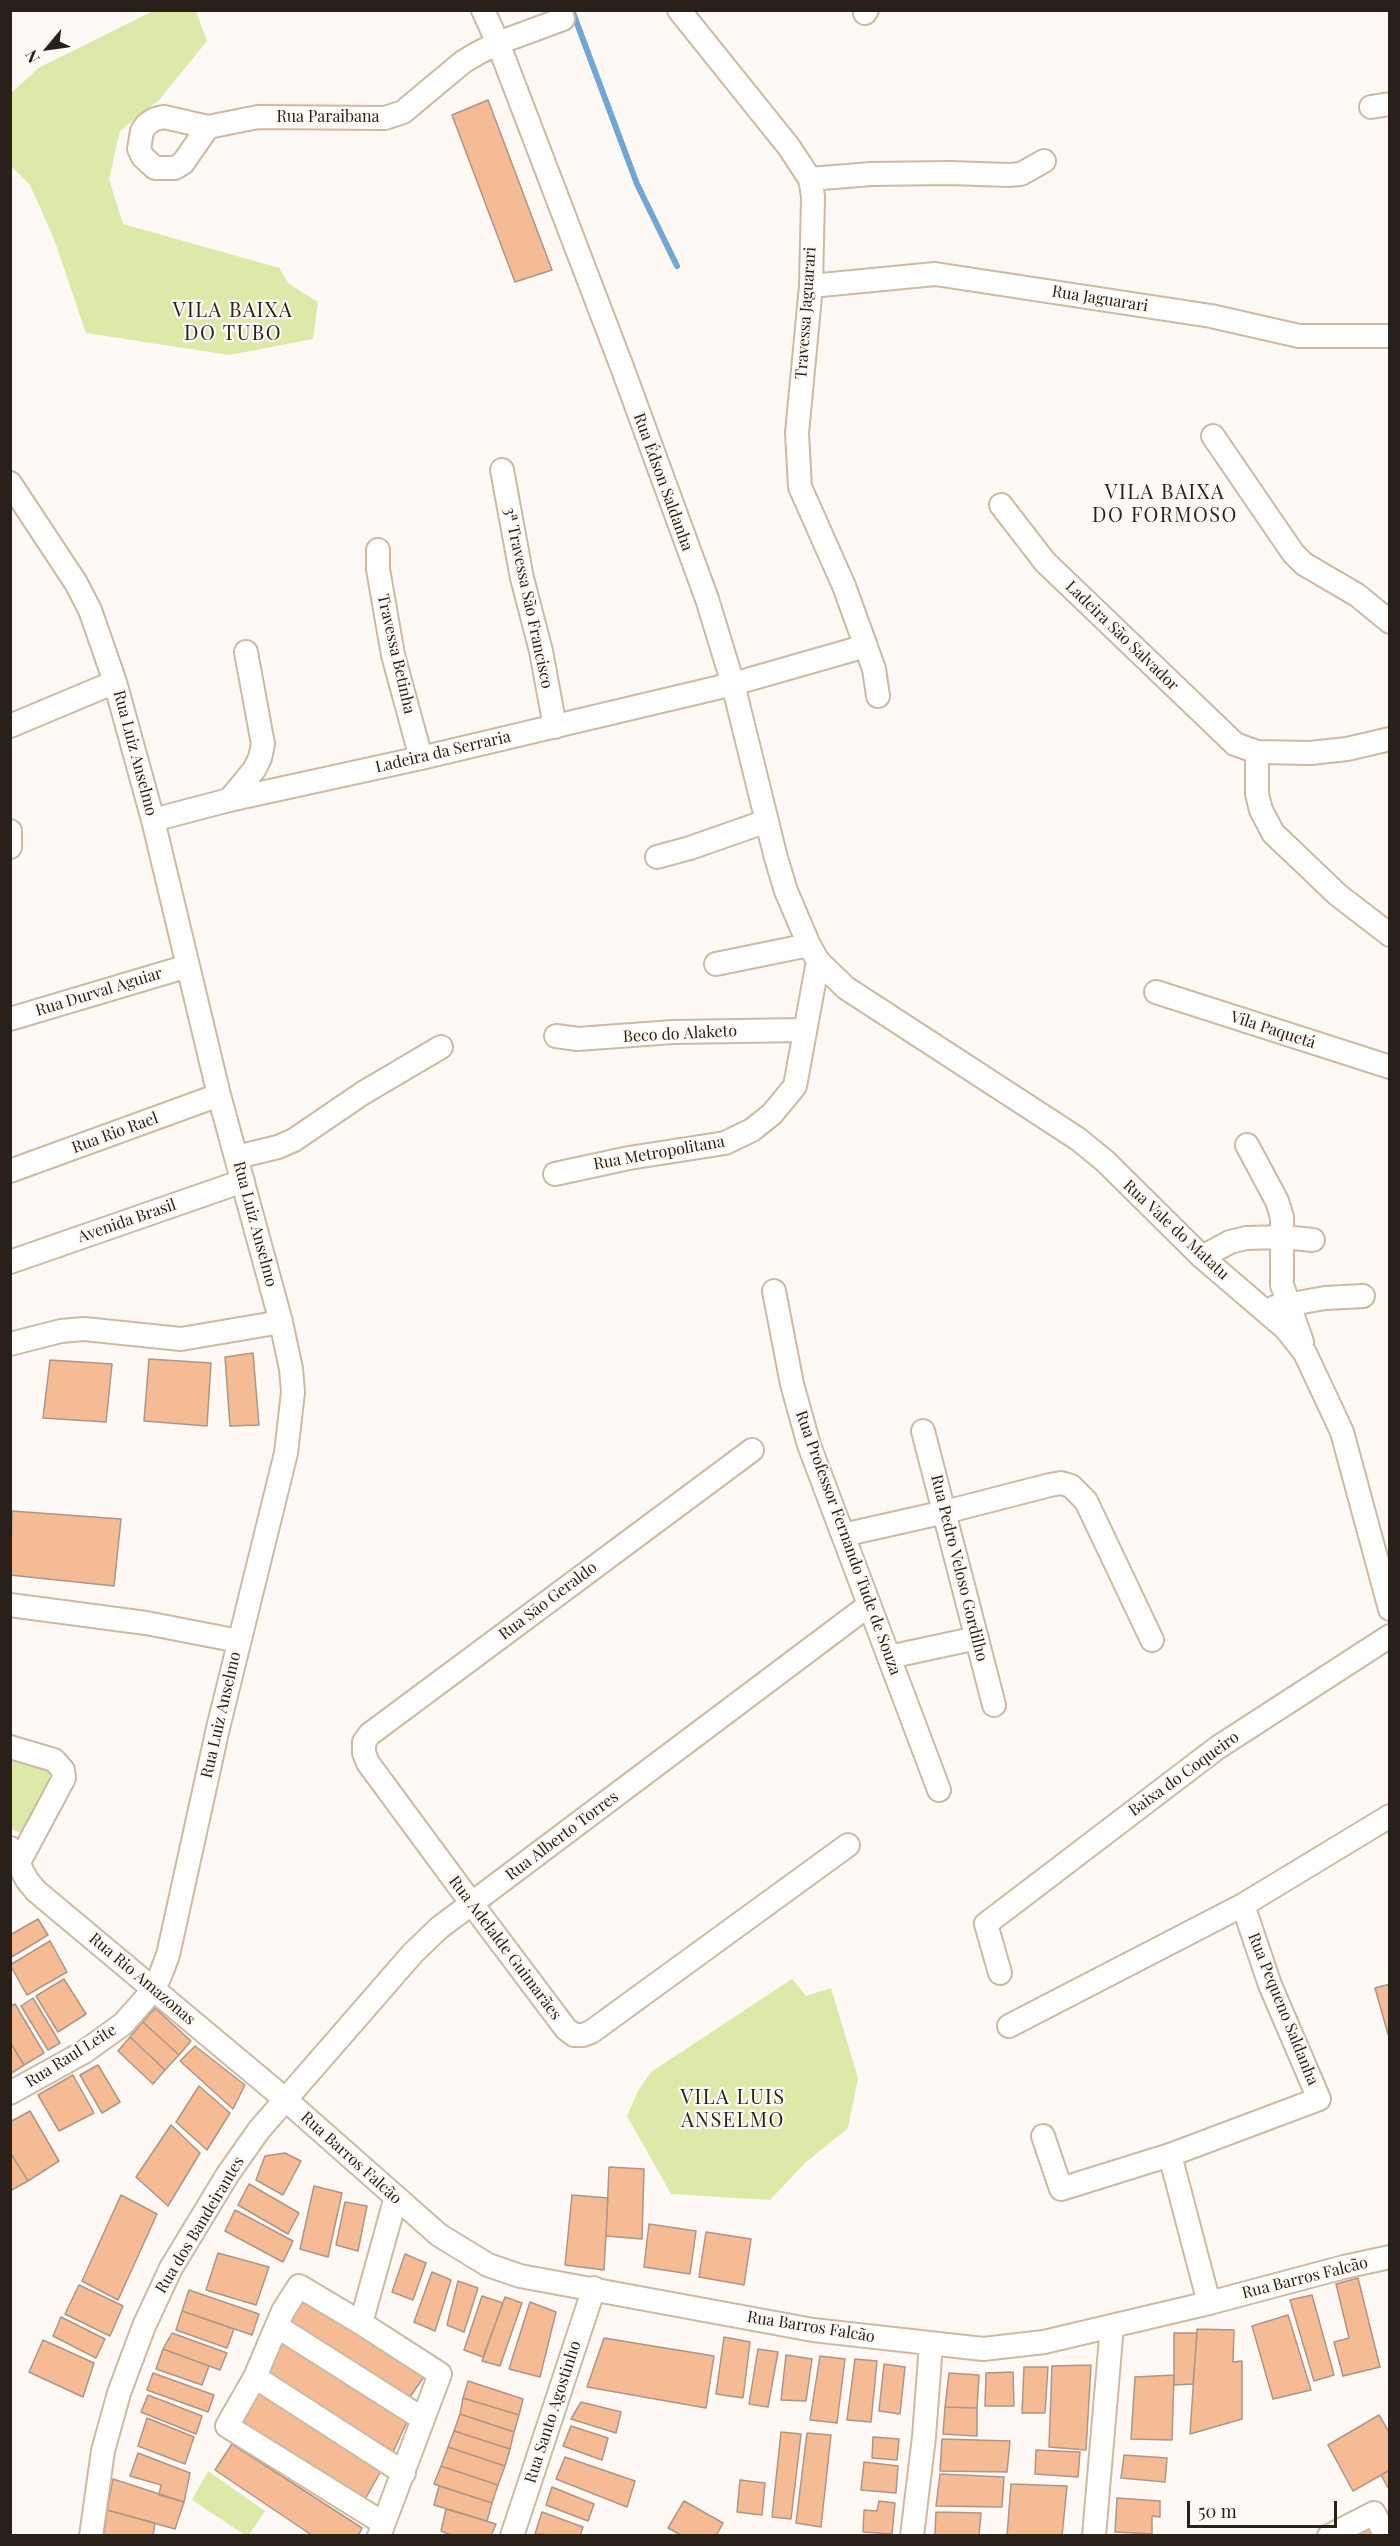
<!DOCTYPE html>
<meta charset="utf-8">
<style>
body{margin:0}
#map{position:relative;width:1400px;height:2546px;overflow:hidden;background:#fef9f5;font-family:"Playfair Display",serif}
canvas{display:block}
.frame{position:absolute;inset:0;border:12px solid #292119;pointer-events:none}
.north{position:absolute;left:18px;top:18px;width:60px;height:60px;-webkit-text-stroke:4px #fef9f5;paint-order:stroke;rotate:241deg;font-size:16px;font-weight:700;line-height:24px;text-align:center;color:#292119}
.north::after{content:'';display:block;margin:auto;width:21px;height:27px;background:#292119;clip-path:polygon(50% 0,100% 100%,50% 72%,0 100%)}
.scale{position:absolute;left:1187px;top:2501px;width:150px;height:27px;box-sizing:border-box;border:3px solid #292119;border-top:0;padding-left:8px;font-size:18px;line-height:21px;white-space:nowrap;color:#292119;-webkit-text-stroke:4px #fef9f5;paint-order:stroke}
</style>
<div id="map">
<canvas width="1400" height="2546"></canvas>
<div class="frame"></div>
<div class="north">N</div>
<div class="scale">50 m</div>
</div>
<script>
const g = document.querySelector('canvas').getContext('2d');
g.lineJoin = 'round';
function paint(path, color) {
  g.fillStyle = color;
  g.fill(path, 'evenodd');
}
function shape(rows) {
  const path = new Path2D();
  for (const r of rows) {
    path.moveTo(r[0], r[1]);
    for (let i = 2; i < r.length; i += 2) path.lineTo(r[i], r[i + 1]);
  }
  return path;
}
function trace(path, color, width, dash) {
  g.strokeStyle = color;
  g.lineWidth = width;
  g.lineCap = dash ? 'butt' : 'round';
  g.setLineDash(dash || []);
  g.stroke(path);
}
function label(font, color, halo, rows, align = 'center') {
  g.font = font + ' "Playfair Display",serif';
  g.lineWidth = 4.5;
  g.setLineDash([]);
  g.textBaseline = 'middle';
  g.strokeStyle = halo;
  g.fillStyle = color;
  for (const [text, x, y, turn = 0] of rows) {
    g.save();
    g.translate(x, y);
    g.rotate((+turn || 0) * Math.PI / 180);
    g.textAlign = isNaN(turn) ? turn : align;
    if (halo) g.strokeText(text, 0, 0);
    g.fillText(text, 0, 0);
    g.restore();
  }
}
const green = shape([
 [155,10,196,11,207,41,159,100,120,131,109,179,123,224,279,268,289,284,318,302,313,339,229,355,86,333,54,239,30,185,11,166,11,93,40,67],
 [10,1760,49,1772,50,1782,21,1833,13,1830,11,1824],
 [792,1979,806,1996,831,1988,858,2078,848,2128,805,2163,770,2200,671,2194,627,2116,638,2091,651,2072],
 [208,2471,265,2511,249,2535,245,2535,192,2500]
]);
const stream = shape([
 [572,10,637,184,677,266]
]);
const building = shape([
 [488,100,552,270,515,282,452,115,488,100],
 [253,1353,259,1425,230,1426,225,1357,253,1353],
 [149,1359,211,1363,207,1426,144,1421,149,1359],
 [50,1360,112,1364,106,1422,43,1418,50,1360],
 [12,1511,121,1519,114,1586,10,1575,12,1511],
 [38,1919,48,1935,10,1958,10,1935,38,1919],
 [50,1941,67,1972,27,1995,10,1965,50,1941],
 [64,1979,86,2014,58,2032,36,1996,64,1979],
 [1390,1984,1390,2041,1375,1988,1390,1984],
 [33,1998,60,2043,48,2050,21,2006,33,1998],
 [15,2004,44,2053,24,2065,10,2042,10,2006,15,2004],
 [155,2008,191,2041,179,2055,143,2022,155,2008],
 [143,2022,179,2055,165,2070,130,2037,143,2022],
 [130,2037,165,2070,153,2084,118,2051,130,2037],
 [10,2042,24,2065,10,2074,10,2042],
 [195,2046,245,2085,233,2109,180,2061,195,2046],
 [98,2065,120,2102,102,2113,80,2075,98,2065],
 [73,2075,94,2113,59,2131,38,2095,73,2075],
 [199,2086,230,2113,207,2150,176,2122,199,2086],
 [30,2111,59,2161,28,2181,10,2152,10,2122,30,2111],
 [171,2125,200,2153,168,2206,136,2177,171,2125],
 [10,2152,28,2181,10,2191,10,2152],
 [285,2153,301,2161,283,2195,256,2180,265,2156,285,2153],
 [609,2167,644,2169,642,2239,606,2236,609,2167],
 [249,2184,299,2213,288,2234,238,2205,249,2184],
 [314,2186,342,2193,328,2257,300,2249,314,2186],
 [121,2195,157,2214,118,2300,82,2281,121,2195],
 [572,2195,608,2198,604,2270,565,2265,572,2195],
 [345,2202,367,2206,358,2251,336,2245,345,2202],
 [235,2210,293,2241,283,2262,225,2231,235,2210],
 [649,2224,696,2231,690,2274,644,2267,649,2224],
 [706,2232,751,2239,744,2285,699,2277,706,2232],
 [218,2253,269,2267,256,2305,206,2290,218,2253],
 [405,2254,426,2263,413,2300,392,2292,405,2254],
 [432,2272,451,2280,435,2331,414,2322,432,2272],
 [1358,2278,1380,2367,1343,2376,1334,2342,1349,2338,1336,2284,1358,2278],
 [458,2281,478,2288,464,2332,447,2325,458,2281],
 [79,2285,123,2306,110,2336,65,2314,79,2285],
 [189,2290,259,2314,252,2335,182,2311,189,2290],
 [304,2295,426,2374,407,2401,287,2324,304,2295],
 [1312,2295,1334,2375,1314,2381,1290,2300,1312,2295],
 [482,2296,503,2303,483,2357,464,2350,482,2296],
 [505,2297,522,2303,500,2366,482,2361,505,2297],
 [530,2302,556,2312,540,2377,509,2369,530,2302],
 [182,2311,234,2329,227,2348,176,2330,182,2311],
 [1288,2315,1311,2390,1273,2399,1252,2326,1288,2315],
 [61,2317,105,2339,96,2358,53,2336,61,2317],
 [1197,2329,1234,2330,1233,2362,1242,2361,1242,2419,1190,2434,1197,2329],
 [172,2333,227,2353,220,2370,163,2349,172,2333],
 [1174,2333,1197,2333,1193,2384,1174,2385,1174,2333],
 [724,2337,750,2342,743,2398,716,2394,724,2337],
 [604,2338,714,2356,706,2408,587,2387,604,2338],
 [43,2340,94,2363,83,2397,29,2372,43,2340],
 [283,2343,407,2422,393,2452,265,2373,283,2343],
 [163,2349,209,2366,202,2385,156,2369,163,2349],
 [758,2349,778,2352,768,2407,749,2404,758,2349],
 [786,2355,812,2359,806,2401,781,2400,786,2355],
 [820,2356,845,2359,837,2423,810,2420,820,2356],
 [855,2359,877,2361,871,2422,847,2420,855,2359],
 [884,2364,905,2367,900,2414,879,2411,884,2364],
 [1091,2365,1086,2450,1049,2447,1052,2366,1091,2365],
 [1024,2367,1048,2367,1045,2413,1022,2413,1024,2367],
 [1013,2372,1014,2406,985,2406,986,2373,1013,2372],
 [153,2373,214,2395,208,2412,147,2390,153,2373],
 [949,2373,979,2375,977,2408,945,2407,949,2373],
 [1174,2375,1172,2440,1131,2439,1135,2377,1174,2375],
 [468,2381,523,2399,519,2415,463,2398,468,2381],
 [258,2390,381,2471,363,2503,241,2421,258,2390],
 [148,2395,202,2416,196,2434,141,2412,148,2395],
 [463,2398,519,2415,514,2432,460,2414,463,2398],
 [581,2402,621,2412,616,2433,571,2419,581,2402],
 [945,2407,977,2408,977,2436,943,2434,945,2407],
 [460,2414,514,2432,510,2449,454,2431,460,2414],
 [1379,2415,1390,2434,1390,2470,1353,2491,1328,2445,1379,2415],
 [147,2418,194,2437,185,2464,138,2446,147,2418],
 [571,2426,608,2438,602,2460,563,2446,571,2426],
 [454,2431,510,2449,505,2466,448,2447,454,2431],
 [781,2432,801,2434,791,2519,772,2517,781,2432],
 [807,2433,831,2435,821,2527,796,2523,807,2433],
 [873,2437,899,2439,897,2460,872,2458,873,2437],
 [942,2439,1010,2441,1007,2472,940,2471,942,2439],
 [232,2444,362,2528,358,2536,313,2536,215,2470,232,2444],
 [448,2447,505,2466,498,2485,441,2466,448,2447],
 [1036,2450,1080,2452,1078,2477,1035,2474,1036,2450],
 [138,2453,190,2473,184,2502,159,2495,161,2485,130,2476,138,2453],
 [1124,2455,1167,2458,1165,2482,1121,2478,1124,2455],
 [565,2457,635,2481,627,2507,556,2479,565,2457],
 [864,2462,898,2466,896,2493,861,2490,864,2462],
 [441,2466,498,2485,492,2503,434,2484,441,2466],
 [1390,2470,1390,2491,1381,2475,1390,2470],
 [940,2474,1004,2477,1002,2507,936,2506,940,2474],
 [113,2479,184,2502,175,2529,107,2510,113,2479],
 [740,2480,765,2483,762,2515,737,2512,740,2480],
 [1011,2484,1067,2486,1062,2536,1007,2536,1011,2484],
 [439,2486,492,2503,487,2521,434,2505,439,2486],
 [552,2487,594,2504,588,2521,546,2505,552,2487],
 [1117,2498,1160,2501,1160,2517,1152,2516,1152,2534,1115,2532,1117,2498],
 [684,2501,723,2523,716,2536,683,2536,668,2528,684,2501],
 [879,2501,895,2503,892,2534,863,2532,864,2510,877,2511,879,2501],
 [446,2509,496,2524,491,2536,453,2536,441,2531,446,2509],
 [107,2510,155,2523,153,2536,104,2536,107,2510],
 [542,2512,583,2527,580,2536,535,2534,542,2512],
 [936,2512,981,2513,979,2536,935,2536,936,2512],
 [1367,2525,1373,2536,1346,2536,1367,2525]
]);
const minor = shape([
 [483,10,498,43,622,367,707,599,733,684,776,858,786,891,809,945,818,961,846,988,1078,1139,1105,1161,1202,1257,1286,1329,1305,1353,1342,1432,1390,1609],
 [679,10,789,147,810,179,813,196,811,286,797,433,800,487,844,586,874,669,878,696],
 [865,13,867,10],
 [1371,107,1390,104],
 [208,127,183,163,175,168,155,168,143,157,139,149,142,131,147,124,155,119,164,117,208,127,258,117,385,118,403,112,463,62,478,53,498,43,563,19,560,10],
 [810,179,871,174,950,173,1008,175,1021,174,1044,161],
 [811,286,935,274,1211,316,1299,336,1390,336],
 [1213,436,1293,553,1304,564,1357,595,1390,622],
 [502,470,522,578,541,651,555,727],
 [10,483,76,583,90,610,115,682,153,820,219,1095,281,1322,291,1369,293,1392,286,1453,218,1728,168,1955,160,1976,154,1989,123,2024,84,2052,10,2093],
 [1001,505,1045,562,1235,744,1257,752,1310,753,1347,749,1390,739],
 [378,550,378,569,393,655,421,758],
 [10,726,115,682],
 [1257,752,1257,794,1261,810,1273,833,1338,895,1390,935],
 [229,800,254,770,260,758,263,744,246,652],
 [153,820,229,800,421,758,733,684,866,646],
 [10,831,10,847],
 [657,857,690,848,767,821],
 [716,964,809,945],
 [1156,992,1390,1067],
 [10,1019,188,966],
 [556,1036,578,1039,673,1032,804,1030],
 [1247,1145,1277,1201,1282,1217,1282,1285,1302,1342],
 [237,1157,278,1147,294,1140,363,1093,441,1047],
 [10,1171,219,1095],
 [555,1174,629,1158,725,1143,752,1130,772,1114,795,1086,818,961],
 [1202,1257,1230,1242,1246,1238,1283,1237,1313,1240],
 [10,1262,243,1181],
 [774,1291,792,1384,809,1445,939,1790],
 [1275,1307,1325,1298,1363,1296],
 [10,1344,61,1331,84,1329,181,1339,281,1322],
 [923,1431,994,1705],
 [752,1450,370,1734,364,1742,364,1753,368,1763,472,1904,566,2029,574,2035,583,2035,591,2032,848,1845],
 [843,1535,945,1512,1050,1485,1061,1483,1071,1486,1086,1501,1152,1640],
 [10,1605,146,1623,239,1641],
 [889,1657,977,1638],
 [10,1747,54,1760,63,1770,64,1778,18,1864],
 [10,1848,27,1880,36,1891,286,2100,439,2235,488,2265,520,2276,813,2330,983,2349,1044,2342,1209,2303,1344,2267,1390,2257],
 [1000,1973,986,1924,1217,1748,1390,1636],
 [1009,2026,1243,1905,1390,1816],
 [1043,2136,1061,2189,1170,2155,1319,2099,1270,1985,1243,1905],
 [1170,2155,1209,2303],
 [361,2323,299,2286,283,2311,255,2377,227,2426,383,2523],
 [278,2327,423,2419],
 [255,2377,404,2473],
 [91,2536,103,2451,119,2393,144,2326,171,2268,228,2174,259,2130,413,1953,439,1928,869,1605],
 [379,2536,440,2374,361,2323,396,2197],
 [512,2536,594,2288],
 [912,2536,924,2437,931,2344],
 [1094,2536,1112,2326],
 [1329,2536,1374,2513,1386,2536]
]);
const streetNames = [
 ["Rua Paraibana",328,117],
 ["Rua Jaguarari",1100,299,9],
 ["Travessa Jaguarari",806,313,-86],
 ["Rua Édson Saldanha",663,482,70],
 ["3ª Travessa São Francisco",528,598,78],
 ["Ladeira São Salvador",1122,636,44],
 ["Travessa Betinha",396,654,77],
 ["Ladeira da Serraria",443,752,-13],
 ["Rua Luiz Anselmo",135,753,75],
 ["Rua Durval Aguiar",99,992,-17],
 ["Vila Paquetá",1273,1030,18],
 ["Beco do Alaketo",680,1034,-3],
 ["Rua Rio Rael",115,1133,-20],
 ["Rua Metropolitana",659,1153,-10],
 ["Avenida Brasil",127,1221,-19],
 ["Rua Luiz Anselmo",255,1224,75],
 ["Rua Vale do Matatu",1176,1230,43],
 ["Rua Professor Fernando Tude de Souza",848,1543,70],
 ["Rua Pedro Veloso Gordilho",959,1568,76],
 ["Rua Sāo Geraldo",548,1601,-37],
 ["Rua Luiz Anselmo",221,1715,-77],
 ["Baixa do Coqueiro",1184,1774,-36],
 ["Rua Alberto Torres",562,1836,-37],
 ["Rua Adelalde Guimarães",505,1948,53],
 ["Rua Rio Amazonas",142,1979,40],
 ["Rua Pequeno Saldanha",1283,2009,68],
 ["Rua Raul Leite",71,2056,-32],
 ["Rua Barros Falcão",351,2158,42],
 ["Rua dos Bandeirantes",200,2225,-59],
 ["Rua Barros Falcão",1305,2278,-14],
 ["Rua Barros Falcão",811,2327,9],
 ["Rua Santo Agostinho",553,2412,-72]
];
const quarterNames = [
 ["VILA BAIXA",233,311],
 ["DO TUBO",233,334],
 ["VILA BAIXA",1165,493],
 ["DO FORMOSO",1165,516],
 ["VILA LUIS",733,2098],
 ["ANSELMO",733,2121]
];
paint(green, '#dde9a8');
trace(stream, '#72a6d2', 6);
paint(building, '#f5bb94');
trace(building, '#af9585', 1.5);
trace(minor, '#ceb9a3', 26);
trace(minor, '#fff', 22);
label('16px', '#292119', '#fef9f5', streetNames);
g.letterSpacing = '1.5px';
label('20px', '#292119', '#fef9f5', quarterNames);
g.letterSpacing = '0px';
</script>
